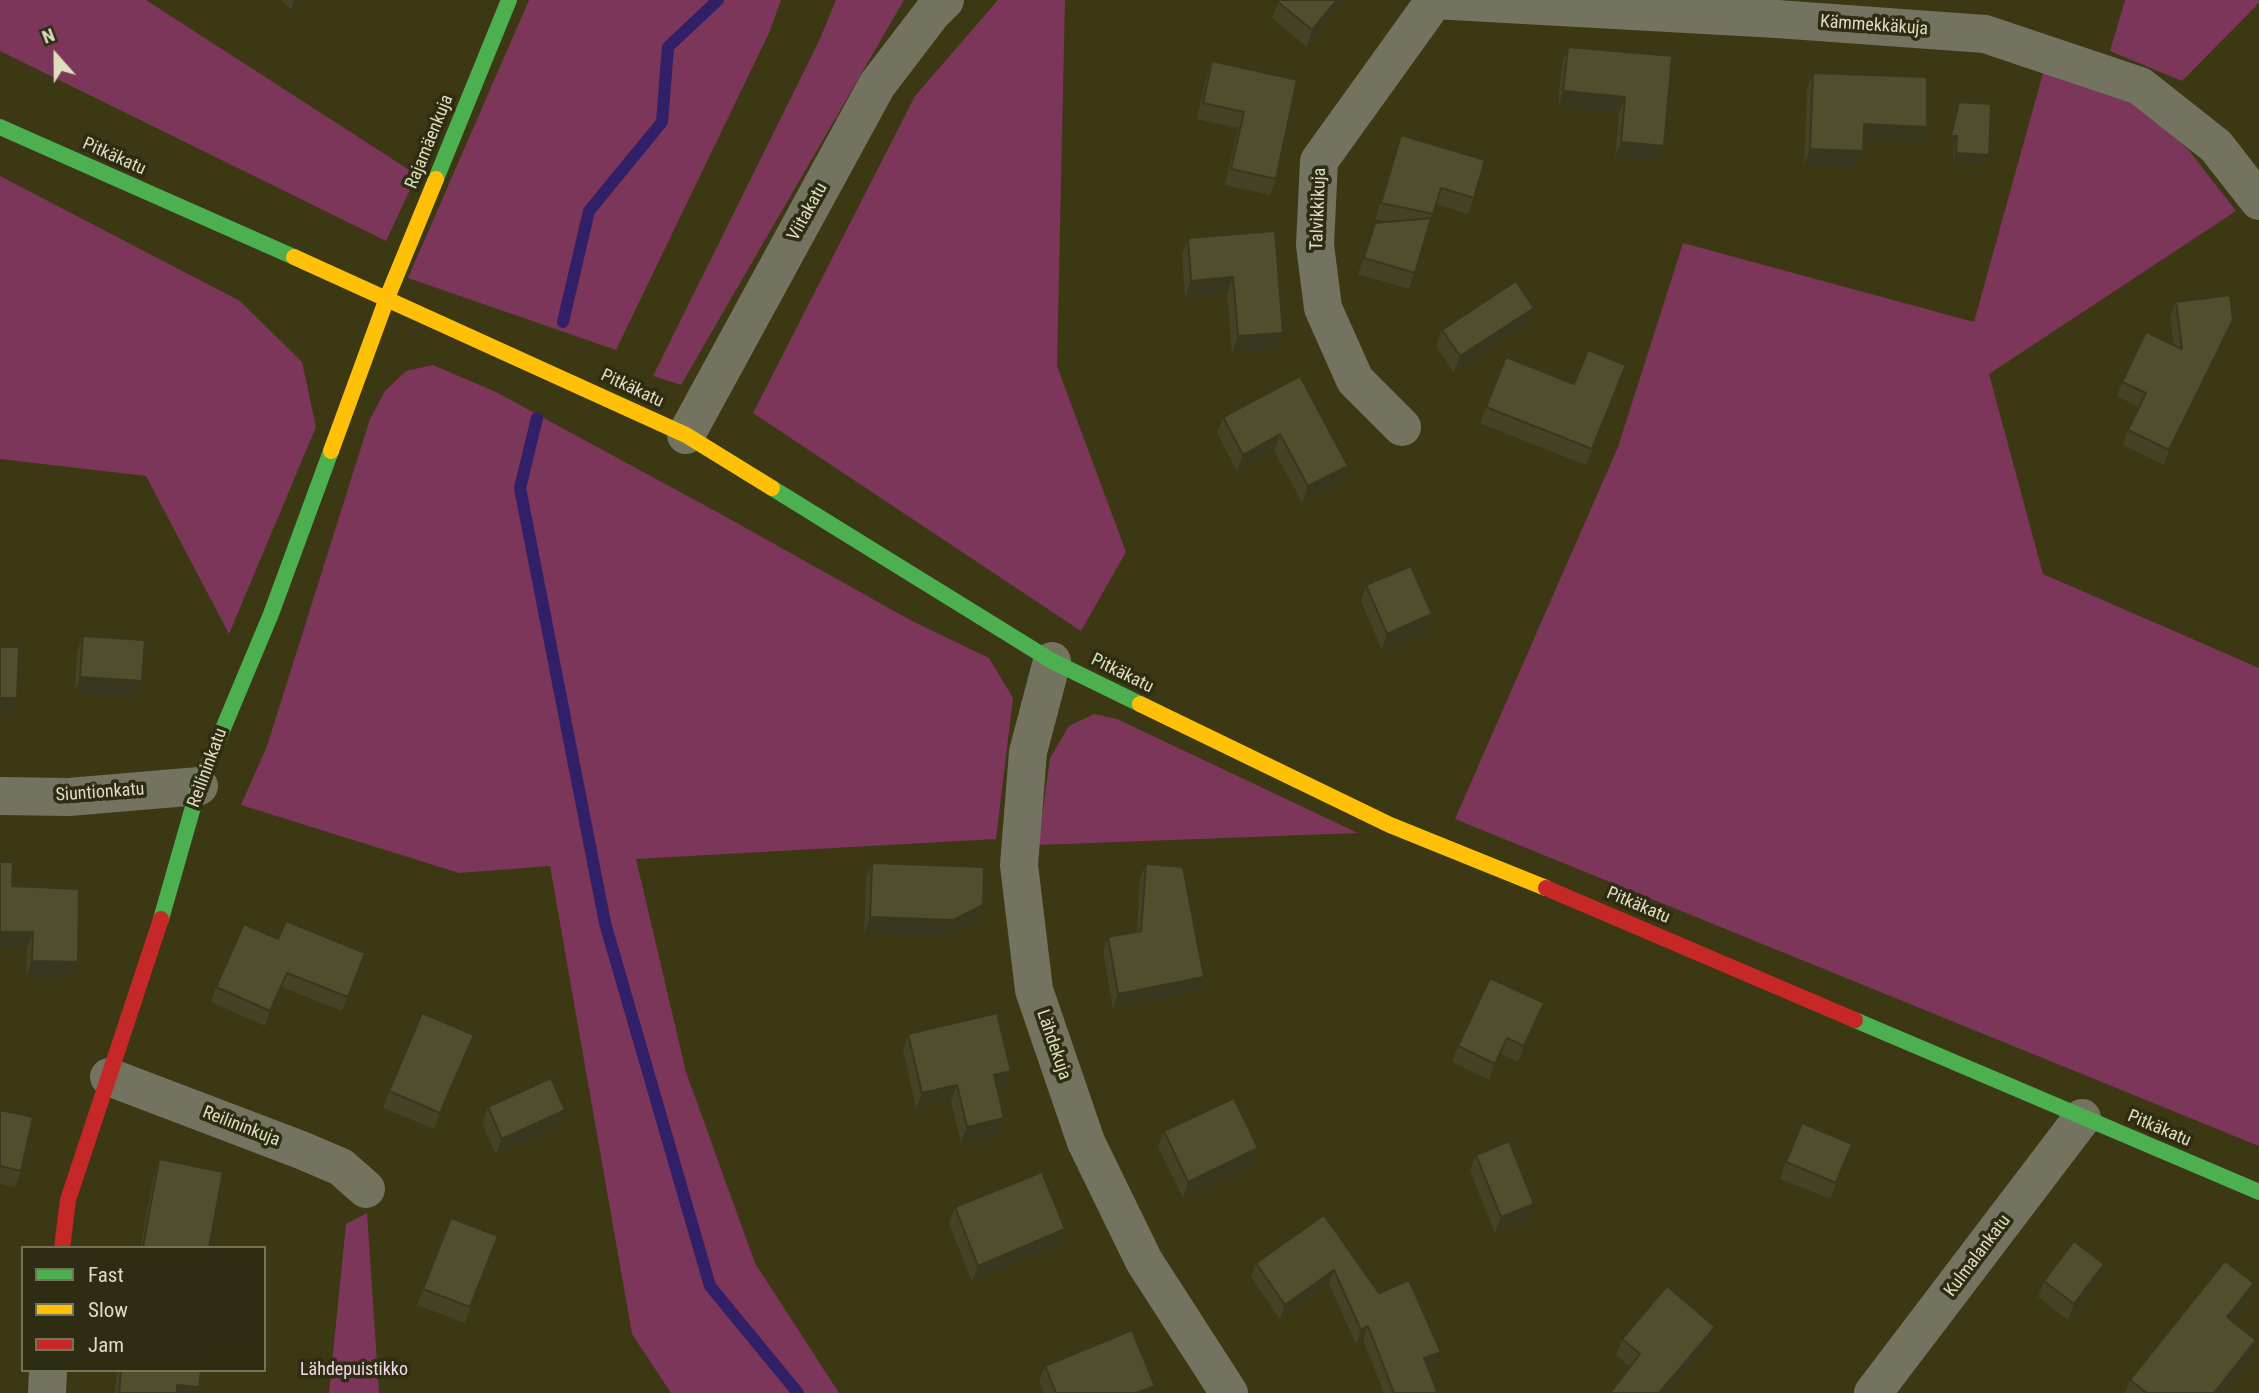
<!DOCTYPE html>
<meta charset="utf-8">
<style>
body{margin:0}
#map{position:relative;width:2259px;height:1393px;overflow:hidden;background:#3b3813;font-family:"Roboto Condensed",sans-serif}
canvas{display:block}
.legend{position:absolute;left:21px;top:1246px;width:245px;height:126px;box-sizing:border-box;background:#2e2c13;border:2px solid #747357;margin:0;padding:9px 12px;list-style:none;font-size:21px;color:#deddbe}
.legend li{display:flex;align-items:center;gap:14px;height:35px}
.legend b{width:35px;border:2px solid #747357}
.north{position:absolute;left:21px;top:21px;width:70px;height:70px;-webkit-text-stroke:5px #2e2c13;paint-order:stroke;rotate:339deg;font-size:19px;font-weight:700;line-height:28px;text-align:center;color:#deddbe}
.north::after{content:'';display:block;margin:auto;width:24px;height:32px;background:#deddbe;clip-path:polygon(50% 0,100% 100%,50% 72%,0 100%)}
</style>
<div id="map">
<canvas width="2259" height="1393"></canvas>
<ul class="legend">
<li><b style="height:9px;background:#4caf50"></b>Fast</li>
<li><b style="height:9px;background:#ffc107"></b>Slow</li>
<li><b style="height:9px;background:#c62828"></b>Jam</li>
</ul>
<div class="north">N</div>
</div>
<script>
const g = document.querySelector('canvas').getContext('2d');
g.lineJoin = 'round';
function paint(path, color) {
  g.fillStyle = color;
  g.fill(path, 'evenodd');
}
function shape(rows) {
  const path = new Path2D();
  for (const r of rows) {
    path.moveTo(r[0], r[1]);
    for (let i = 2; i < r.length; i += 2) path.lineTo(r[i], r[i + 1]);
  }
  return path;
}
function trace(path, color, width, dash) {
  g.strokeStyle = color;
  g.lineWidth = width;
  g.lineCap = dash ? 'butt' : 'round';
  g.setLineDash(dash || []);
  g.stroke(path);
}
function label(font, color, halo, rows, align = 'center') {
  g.font = font + ' "Roboto Condensed",sans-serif';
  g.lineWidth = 7;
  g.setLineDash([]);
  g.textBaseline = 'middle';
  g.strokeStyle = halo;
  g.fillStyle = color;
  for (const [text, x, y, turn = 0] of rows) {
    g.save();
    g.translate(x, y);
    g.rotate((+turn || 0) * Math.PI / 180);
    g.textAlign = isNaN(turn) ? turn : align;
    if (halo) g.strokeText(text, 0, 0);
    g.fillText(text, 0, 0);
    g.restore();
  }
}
const green = shape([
 [0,0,146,0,417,175,386,241,0,51],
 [529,0,781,0,769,33,616,350,408,278],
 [836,0,904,0,681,385,653,376,819,41],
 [998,0,1065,0,1057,366,1126,552,1081,631,753,413,915,96],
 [2125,0,2259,0,2259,3,2182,81,2110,51],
 [2043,73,2123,92,2187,148,2236,211,1989,374,2043,574,2259,668,2259,1146,1455,819,1618,447,1683,243,1974,322],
 [0,176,240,301,302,362,316,427,229,634,146,476,0,459],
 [433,365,496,392,728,518,912,621,989,658,1013,698,996,839,636,859,686,1072,755,1263,839,1393,671,1393,632,1334,550,866,459,873,241,805,267,746,370,419,385,391,406,371],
 [1094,714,1117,719,1358,833,1038,845,1050,758,1069,726],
 [367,1213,379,1393,329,1393,346,1224]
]);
const stream = shape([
 [563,322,589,211,662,122,668,47,718,0],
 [537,418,520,488,605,923,710,1286,798,1393]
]);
const street = shape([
 [1434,0,1777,19,1985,34,2140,86,2216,146,2259,201],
 [1402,427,1355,380,1323,308,1315,245,1319,161,1434,1],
 [686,435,877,85,932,13,945,0],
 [1052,661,1028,752,1019,865,1034,990,1086,1142,1144,1261,1229,1393],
 [0,796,69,797,199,786],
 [109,1077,301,1150,341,1167,366,1189],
 [47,1393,48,1370],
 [1873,1393,2082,1118]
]);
const fast = shape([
 [0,127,294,257],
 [436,179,509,0],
 [772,488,1052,661,1140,704],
 [161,919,199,786,271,614,331,451],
 [1855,1020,2259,1192]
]);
const slow = shape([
 [294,257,686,435,772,488],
 [331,451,387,298,436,179],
 [1140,704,1390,825,1546,888]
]);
const jam = shape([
 [1546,888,1855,1020],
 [62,1248,68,1200,161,919]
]);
const wall = shape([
 [281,0,298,0,291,9],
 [1279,0,1345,0,1307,47,1272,18],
 [1568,47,1672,56,1664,146,1658,162,1615,158,1619,113,1558,107,1562,63],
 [1212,61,1297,80,1276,179,1270,195,1225,185,1238,128,1197,119,1206,78],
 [1813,73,1927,127,1921,143,1864,141,1863,151,1857,167,1804,165,1807,89],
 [1959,102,1989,155,1986,163,1953,161,1954,144,1948,144],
 [1401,135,1474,198,1468,214,1436,204,1409,289,1358,274,1375,223,1389,222,1375,219],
 [1275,231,1277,349,1232,353,1227,293,1185,297,1182,254,1188,238],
 [2176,302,2233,320,2227,335,2164,465,2123,445,2128,430,2139,407,2117,396,2122,382,2174,346,2170,317],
 [1528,324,1454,373,1436,346,1442,330],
 [1506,357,1574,384,1620,381,1586,465,1480,423],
 [1300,376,1342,482,1302,502,1274,451,1237,471,1217,433,1223,417],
 [1366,585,1426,631,1382,650,1361,601],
 [83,636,142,681,136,697,75,693,77,652],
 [0,862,12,886,78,962,72,978,26,977,27,948,0,948],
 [872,863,977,921,947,936,864,933,866,879],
 [1146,864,1204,977,1199,991,1113,1008,1103,951,1108,937,1137,931,1140,878],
 [278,939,365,953,342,1011,282,987,265,1026,211,1002,216,987],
 [1538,1019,1518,1062,1501,1054,1489,1080,1452,1062,1458,1046],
 [908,1034,1005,1087,997,1089,998,1135,961,1143,951,1101,916,1109,903,1050],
 [468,1051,434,1129,383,1108,389,1091],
 [488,1107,565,1110,560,1126,496,1155,482,1123],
 [0,1110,21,1171,15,1187,0,1184],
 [1164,1131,1253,1165,1183,1198,1158,1147],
 [1476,1155,1528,1220,1495,1233,1470,1171],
 [159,1159,209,1248,140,1248,154,1175],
 [1846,1160,1830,1199,1780,1179,1786,1162],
 [955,1207,1059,1245,972,1282,949,1223],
 [1324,1215,1379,1293,1436,1366,1428,1369,1438,1393,1384,1393,1363,1340,1356,1344,1329,1284,1280,1319,1251,1277,1256,1263],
 [451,1218,498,1236,465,1323,417,1305],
 [2104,1264,2098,1280,2068,1320,2038,1297,2044,1281],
 [2254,1283,2245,1307,2233,1322,2248,1364,2224,1393,2125,1393,2130,1380],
 [1622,1339,1709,1343,1630,1367,1616,1355],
 [1045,1366,1155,1386,1153,1393,1044,1393,1039,1382],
 [117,1370,201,1370,197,1393,115,1393]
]);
const shadedWall = shape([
 [294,0,298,0,291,9],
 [1337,0,1345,0,1307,47,1312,30],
 [1563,91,1625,97,1619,113,1558,107],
 [1864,124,1927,127,1921,143,1858,141],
 [1951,136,1957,136,1954,144,1948,144],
 [1621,142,1664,146,1658,162,1615,158],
 [1810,149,1863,151,1857,167,1804,165],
 [1956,153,1989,155,1986,163,1953,161],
 [1233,277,1227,293,1185,297,1191,281],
 [1534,308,1528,324,1454,373,1460,356],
 [2233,320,2227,335,2164,465,2169,450],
 [1283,333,1277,349,1232,353,1238,336],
 [1280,434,1274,451,1237,471,1243,455],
 [1348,466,1342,482,1302,502,1308,486],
 [1432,614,1426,631,1382,650,1387,634],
 [80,677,142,681,136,697,75,693],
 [0,698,17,698,11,714,0,714],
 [983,905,977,921,947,936,864,933,870,917],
 [0,932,33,932,27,948,0,948],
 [32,961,78,962,72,978,26,977],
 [287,973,282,987,265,1026,270,1011],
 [1204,977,1199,991,1113,1008,1118,994],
 [1544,1003,1538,1019,1518,1062,1524,1046],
 [474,1035,468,1051,434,1129,440,1113],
 [1507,1038,1501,1054,1489,1080,1495,1064],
 [1011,1071,1005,1087,988,1091,994,1075],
 [957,1085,951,1101,916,1109,922,1093],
 [565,1110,560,1126,496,1155,502,1139],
 [1004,1118,998,1135,961,1143,967,1127],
 [1258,1148,1253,1165,1183,1198,1188,1182],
 [1534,1204,1528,1220,1495,1233,1501,1217],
 [1065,1229,1059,1245,972,1282,978,1266],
 [2104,1264,2098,1280,2068,1320,2074,1304],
 [1334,1270,1329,1284,1280,1319,1285,1305],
 [2254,1283,2245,1307,2218,1340,2227,1317],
 [1368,1326,1363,1340,1356,1344,1361,1330],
 [1715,1327,1709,1343,1667,1393,1659,1393],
 [2256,1340,2248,1364,2224,1393,2214,1393],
 [1441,1352,1436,1366,1419,1372,1424,1358],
 [177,1385,199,1387,197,1393,174,1393],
 [1155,1386,1153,1393,1136,1393]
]);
const building = shape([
 [1279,0,1337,0,1312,30,1278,2,1279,0],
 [1568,47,1672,56,1664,146,1621,142,1625,97,1563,91,1568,47],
 [1212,61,1297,80,1276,179,1231,169,1244,112,1203,103,1212,61],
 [1813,73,1927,77,1927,127,1864,124,1863,151,1810,149,1813,73],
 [1959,102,1991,104,1989,155,1956,153,1957,136,1951,136,1959,102],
 [1401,135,1485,160,1474,198,1441,188,1433,214,1381,203,1401,135],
 [1431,218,1415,273,1364,258,1375,223,1431,218],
 [1275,231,1283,333,1238,336,1233,277,1191,281,1188,238,1275,231],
 [1516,281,1534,308,1460,356,1442,330,1516,281],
 [2230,295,2233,320,2169,450,2128,430,2146,393,2122,382,2146,332,2182,349,2176,302,2230,295],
 [1588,350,1626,365,1592,449,1486,407,1506,357,1574,384,1588,350],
 [1300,376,1348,466,1308,486,1280,434,1243,455,1223,417,1300,376],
 [1411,566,1432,614,1387,634,1366,585,1411,566],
 [83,636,145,640,142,681,80,677,83,636],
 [0,647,19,647,17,698,0,698,0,647],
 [0,862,13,862,12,886,79,889,78,962,32,961,33,932,0,932,0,862],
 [872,863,984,867,983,905,953,920,870,917,872,863],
 [1146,864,1183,867,1204,977,1118,994,1108,937,1141,931,1146,864],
 [286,921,365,953,348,997,287,973,270,1011,216,987,244,924,278,939,286,921],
 [1490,978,1544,1003,1524,1046,1507,1038,1495,1064,1458,1046,1490,978],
 [422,1013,474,1035,440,1113,389,1091,422,1013],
 [997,1013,1011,1071,994,1075,1004,1118,967,1127,957,1085,922,1093,908,1034,997,1013],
 [551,1078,565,1110,502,1139,488,1107,551,1078],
 [1234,1098,1258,1148,1188,1182,1164,1131,1234,1098],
 [0,1110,33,1117,21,1171,0,1166,0,1110],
 [1802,1123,1852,1144,1836,1183,1786,1162,1802,1123],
 [1509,1141,1534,1204,1501,1217,1476,1155,1509,1141],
 [159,1159,223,1172,209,1248,148,1248,143,1247,159,1159],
 [1042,1172,1065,1229,978,1266,955,1207,1042,1172],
 [1324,1215,1379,1293,1409,1280,1441,1352,1424,1358,1438,1393,1394,1393,1368,1326,1361,1330,1334,1270,1285,1305,1256,1263,1324,1215],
 [451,1218,498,1236,470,1307,423,1289,451,1218],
 [2074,1241,2104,1264,2074,1304,2044,1281,2074,1241],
 [2225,1261,2254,1283,2227,1317,2256,1340,2214,1393,2147,1393,2130,1380,2225,1261],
 [1667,1286,1715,1327,1659,1393,1610,1393,1640,1354,1622,1339,1667,1286],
 [1132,1330,1155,1386,1136,1393,1056,1393,1045,1366,1132,1330],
 [121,1370,201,1370,199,1387,177,1385,177,1393,119,1393,121,1370]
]);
const streetNames = [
 ["Kämmekkäkuja",1874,26,4],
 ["Rajamäenkuja",430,142,-68],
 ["Pitkäkatu",114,157,24],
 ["Talvikkikuja",1319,209,-88],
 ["Viitakatu",808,212,-61],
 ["Pitkäkatu",632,389,25],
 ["Pitkäkatu",1122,674,26],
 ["Reilininkatu",208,768,-70],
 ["Siuntionkatu",100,793,-4],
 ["Pitkäkatu",1638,906,23],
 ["Lähdekuja",1053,1045,71],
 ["Reilininkuja",241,1127,21],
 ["Pitkäkatu",2159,1129,23],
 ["Kulmalankatu",1978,1256,-53]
];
const parkNames = [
 ["Lähdepuistikko",354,1370]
];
paint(green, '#7b365a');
trace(stream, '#311f67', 12);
trace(street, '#747360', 38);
trace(fast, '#4caf50', 16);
trace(slow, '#ffc107', 16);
trace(jam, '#c62828', 16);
paint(wall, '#454326');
paint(shadedWall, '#38371f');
paint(building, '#504e2c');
trace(building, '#38371f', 2);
label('18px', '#deddbe', '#2e2c13', streetNames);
label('18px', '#f1d7e4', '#2e2c13', parkNames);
</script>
